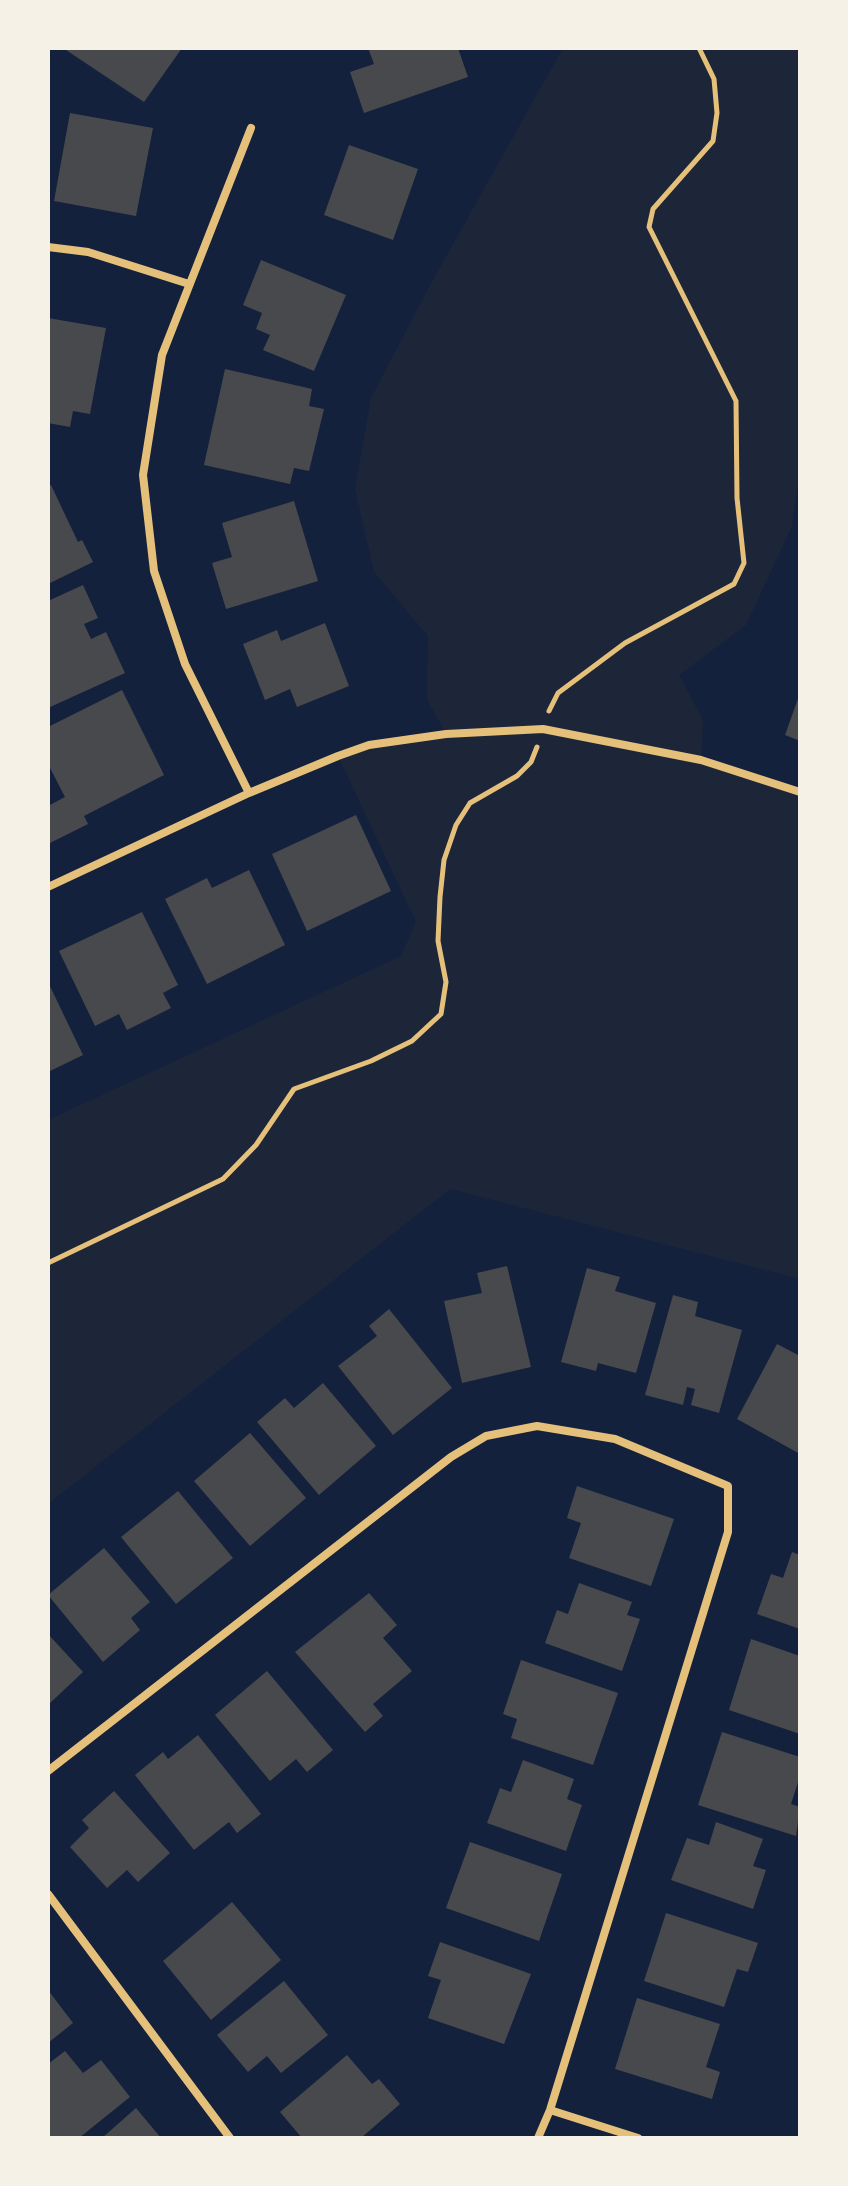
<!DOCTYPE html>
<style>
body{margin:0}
#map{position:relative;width:848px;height:2186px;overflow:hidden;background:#14213d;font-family:Manrope,sans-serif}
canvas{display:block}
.frame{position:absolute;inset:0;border:50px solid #f6f1e7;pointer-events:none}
</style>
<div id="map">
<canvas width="848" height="2186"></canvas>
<div class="frame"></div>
</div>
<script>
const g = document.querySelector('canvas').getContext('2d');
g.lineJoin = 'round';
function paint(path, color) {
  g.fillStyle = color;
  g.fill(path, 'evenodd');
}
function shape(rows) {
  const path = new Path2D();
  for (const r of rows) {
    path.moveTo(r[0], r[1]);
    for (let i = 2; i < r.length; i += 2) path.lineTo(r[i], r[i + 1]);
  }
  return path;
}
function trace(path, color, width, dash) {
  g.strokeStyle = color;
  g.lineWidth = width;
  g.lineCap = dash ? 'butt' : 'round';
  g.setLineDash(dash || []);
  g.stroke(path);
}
const green = shape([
 [563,48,800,48,800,475,792,526,746,625,679,675,703,720,701,760,800,792,800,1279,450,1189,48,1504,48,1120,401,956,416,922,338,756,369,745,446,733,427,700,428,636,374,572,355,489,371,398,429,287]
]);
const building = shape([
 [63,48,182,48,144,102],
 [368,48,458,48,468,77,364,113,350,72,374,64],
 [70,113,153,128,136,216,54,201],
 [349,145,418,169,393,240,324,215],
 [261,260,346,295,314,371,263,350,270,335,256,329,262,313,243,305],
 [48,318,106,328,90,414,73,411,70,427,48,423],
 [225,369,312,389,309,406,324,409,309,471,294,468,290,484,204,465],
 [51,485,78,542,82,540,93,562,48,584,48,486],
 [294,501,318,581,226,609,212,563,232,557,222,523],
 [83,585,98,618,84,624,91,639,106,632,125,673,48,708,48,601],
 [325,623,349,686,297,707,290,689,265,700,243,644,277,630,281,641],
 [122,690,164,775,84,816,88,824,48,844,48,806,65,797,48,764,48,727],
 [800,693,800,741,785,735],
 [356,815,391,891,307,931,272,854],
 [249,870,285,945,207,984,165,899,207,878,212,888],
 [142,912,178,985,163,993,171,1008,127,1030,119,1014,95,1026,59,951],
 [48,982,83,1055,48,1072],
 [507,1266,531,1367,462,1383,444,1301,482,1293,477,1273],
 [587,1268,620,1277,615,1291,656,1303,636,1373,598,1363,596,1371,561,1362],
 [673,1295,698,1302,695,1316,742,1330,719,1413,691,1405,695,1389,687,1387,683,1405,645,1395],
 [389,1309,452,1388,393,1435,338,1366,377,1336,369,1326],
 [777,1344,800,1356,800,1454,737,1419],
 [323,1383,376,1446,319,1495,257,1422,285,1398,294,1408],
 [250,1433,306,1498,250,1546,194,1481],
 [577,1486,674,1519,651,1586,569,1558,581,1523,567,1518],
 [178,1491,233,1558,176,1604,121,1537],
 [104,1548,150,1602,131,1618,140,1630,103,1662,48,1595],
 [792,1552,800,1555,800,1629,757,1614,771,1574,783,1578],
 [579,1583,632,1602,627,1615,640,1619,622,1671,545,1643,557,1610,568,1614],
 [369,1593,397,1625,383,1638,412,1671,373,1704,383,1716,365,1732,295,1652],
 [48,1634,83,1672,48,1705],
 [751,1639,800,1656,800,1734,729,1710],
 [521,1660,618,1693,593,1765,511,1738,517,1719,503,1714],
 [267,1671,333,1750,307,1772,296,1759,270,1781,215,1715],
 [722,1732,800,1757,800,1776,791,1804,800,1807,796,1836,698,1805],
 [198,1735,261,1814,237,1833,229,1822,194,1850,135,1775,163,1752,168,1759],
 [523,1760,574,1779,567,1799,582,1805,566,1851,487,1823,500,1788,511,1792],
 [114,1791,170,1853,138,1882,127,1870,107,1888,70,1847,89,1828,82,1820],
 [716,1822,763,1839,753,1866,766,1870,753,1909,671,1880,687,1838,709,1845],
 [470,1842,562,1874,539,1941,446,1908],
 [232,1902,281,1960,211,2020,163,1961],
 [666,1913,758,1943,748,1972,737,1969,724,2007,644,1981],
 [440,1942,531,1974,504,2044,428,2018,441,1980,428,1976],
 [284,1981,328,2035,281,2073,267,2056,248,2072,217,2035],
 [48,1990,73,2023,48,2043],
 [637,1998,720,2024,706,2067,720,2072,712,2099,615,2069],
 [65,2051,83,2073,101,2060,130,2097,79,2138,48,2138,48,2064],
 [347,2055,372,2084,379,2079,400,2104,361,2138,302,2138,280,2112],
 [136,2108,161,2138,102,2138]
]);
const path = shape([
 [549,711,558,693,625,643,734,584,744,563,737,498,736,401,649,227,653,209,713,141,717,113,714,79,699,48],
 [48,1263,223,1179,256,1145,294,1089,371,1061,412,1041,441,1014,446,982,438,941,440,897,444,860,456,825,470,803,517,776,531,762,537,747]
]);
const minor = shape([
 [48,247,88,252,189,284],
 [249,793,185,664,154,571,143,475,162,355,251,128],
 [48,887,249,793,338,756,369,745,446,734,543,729,701,760,800,792],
 [48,1771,451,1457,486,1436,537,1426,615,1439,728,1486,728,1532,550,2110,538,2138],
 [48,1894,230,2138],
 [550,2110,638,2138]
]);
paint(green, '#1d2539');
paint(building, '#48494c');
trace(path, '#e5c07b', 5);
trace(minor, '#e5c07b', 8);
</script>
